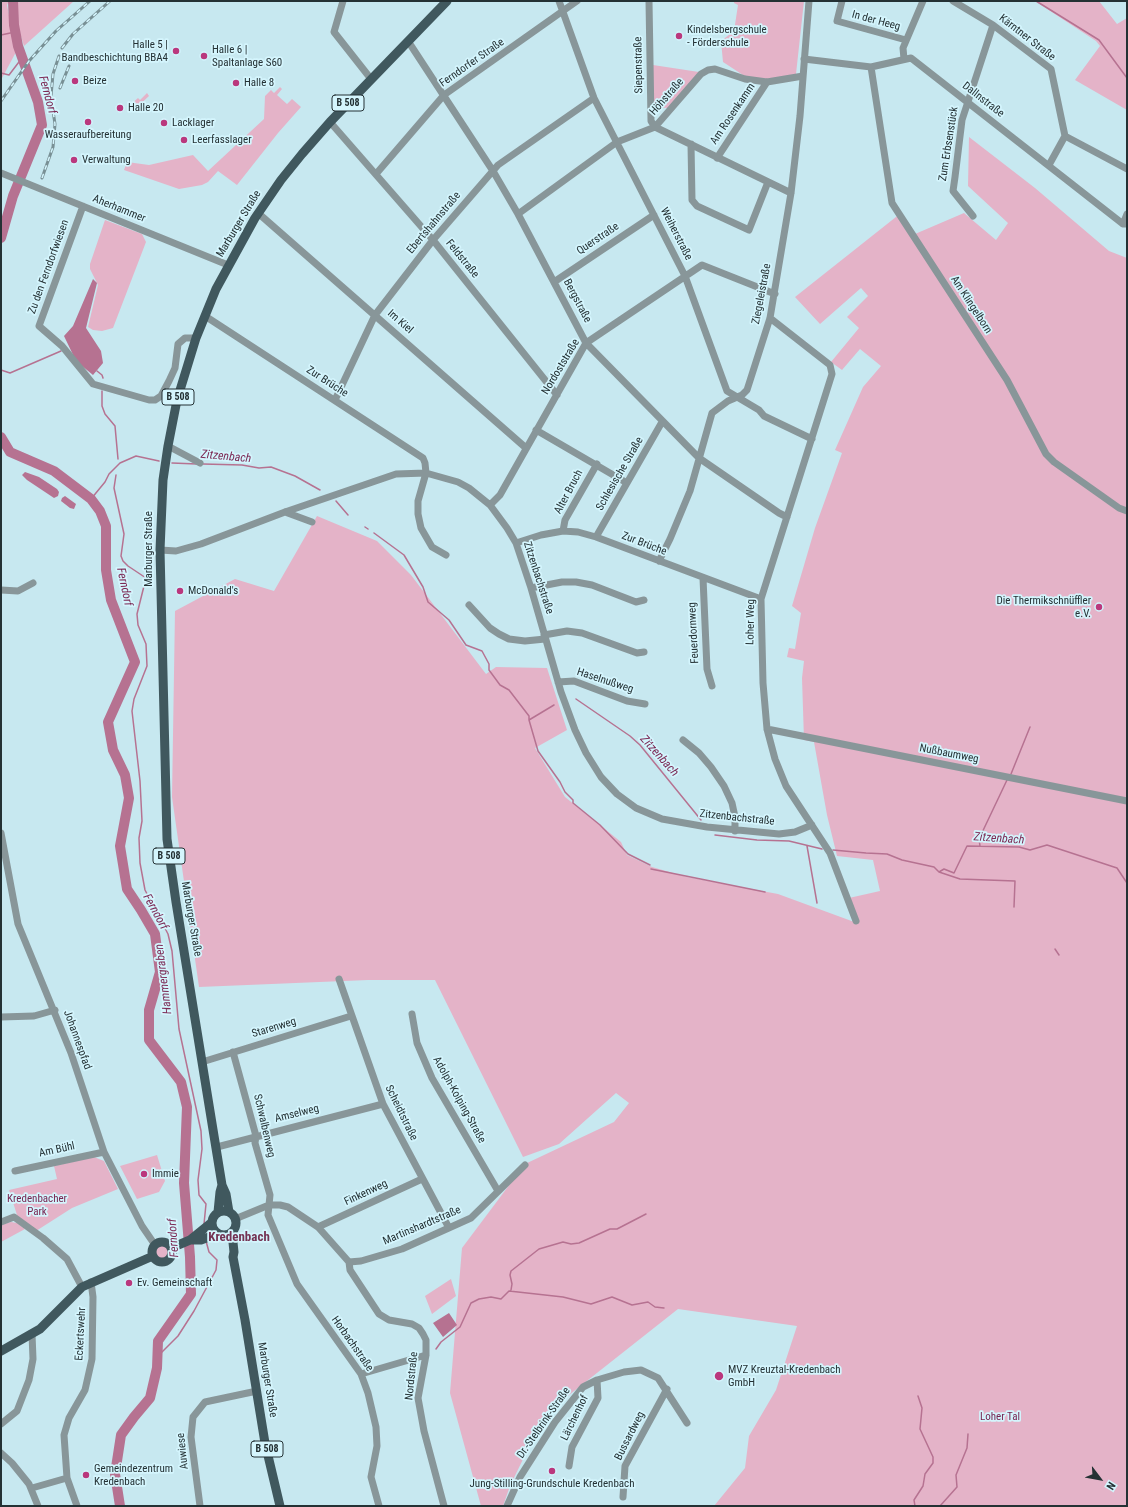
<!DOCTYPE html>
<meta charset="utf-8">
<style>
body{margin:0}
#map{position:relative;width:1128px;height:1507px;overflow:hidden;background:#c7e8f0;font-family:"Roboto Condensed",sans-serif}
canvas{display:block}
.frame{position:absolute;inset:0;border:2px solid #243134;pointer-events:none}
.north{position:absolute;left:1080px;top:1459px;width:40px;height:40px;-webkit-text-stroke:3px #d4f5fd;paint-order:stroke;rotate:122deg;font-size:11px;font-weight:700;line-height:16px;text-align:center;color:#243134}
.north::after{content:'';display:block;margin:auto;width:14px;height:18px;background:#243134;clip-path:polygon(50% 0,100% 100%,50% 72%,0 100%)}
</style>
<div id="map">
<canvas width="1128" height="1507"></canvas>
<div class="frame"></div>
<div class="north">N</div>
</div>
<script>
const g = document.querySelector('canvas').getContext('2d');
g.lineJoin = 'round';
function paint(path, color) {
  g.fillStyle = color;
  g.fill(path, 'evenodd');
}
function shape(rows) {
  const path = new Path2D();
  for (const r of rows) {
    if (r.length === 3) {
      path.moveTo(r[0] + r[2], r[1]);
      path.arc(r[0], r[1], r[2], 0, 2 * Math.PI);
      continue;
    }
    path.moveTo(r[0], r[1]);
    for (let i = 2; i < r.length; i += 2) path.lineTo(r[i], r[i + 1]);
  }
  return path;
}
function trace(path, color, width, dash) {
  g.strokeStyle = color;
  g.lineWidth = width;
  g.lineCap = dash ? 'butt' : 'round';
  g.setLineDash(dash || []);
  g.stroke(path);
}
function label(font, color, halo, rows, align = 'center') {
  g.font = font + ' "Roboto Condensed",sans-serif';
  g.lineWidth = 3.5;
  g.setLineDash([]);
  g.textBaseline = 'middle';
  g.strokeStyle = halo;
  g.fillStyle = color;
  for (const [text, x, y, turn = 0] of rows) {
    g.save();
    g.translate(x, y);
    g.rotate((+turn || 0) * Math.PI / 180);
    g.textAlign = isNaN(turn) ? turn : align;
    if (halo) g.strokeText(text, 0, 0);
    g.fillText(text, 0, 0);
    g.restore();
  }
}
const green = shape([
 [1,1,9,1,7,5,16,52,1,80],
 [16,1,74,1,24,46,16,21,14,7],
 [734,1,804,1,796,74,766,80,746,77,723,62,721,41,734,31,738,5,734,3],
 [1035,1,1099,1,1117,24,1127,18,1127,110,1075,80,1100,46,1096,41],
 [653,65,699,72,668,108,653,107],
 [280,87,282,89,277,95,287,104,292,99,301,107,278,133,237,185,218,171,208,182,202,185,179,189,124,170,127,162,149,165,193,155,208,171,264,119,265,96,271,90,274,93],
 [147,93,149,96,134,110,130,105,138,98,140,100],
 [969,137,1035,188,1109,251,1127,258,1127,1506,714,1506,745,1468,749,1436,776,1390,797,1326,678,1309,545,1414,510,1486,503,1506,481,1506,450,1393,462,1248,525,1164,614,1122,629,1103,616,1093,559,1144,523,1157,435,980,368,980,199,987,172,797,175,611,235,579,274,591,317,516,377,541,411,575,486,674,496,667,547,668,567,730,535,748,565,797,621,842,627,855,652,867,687,877,778,894,857,923,849,898,880,891,873,860,837,856,827,815,814,742,804,740,802,678,804,661,787,657,789,648,795,649,801,613,792,606,815,528,842,453,835,450,863,387,881,366,860,349,842,370,831,362,859,328,847,317,868,296,861,288,820,324,795,297,901,213,915,234,964,213,996,240,1008,223,968,186],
 [105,220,142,234,146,242,113,328,102,331,93,330,88,327,98,285,90,269,90,264],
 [157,1155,165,1181,159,1192,137,1199,120,1166],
 [94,1157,104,1161,118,1189,72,1208,36,1231,18,1218,9,1190,57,1179,54,1166],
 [11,1222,17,1223,25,1229,1,1242,1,1225],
 [162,1252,10],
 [451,1279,456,1296,432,1314,425,1296]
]);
const water = shape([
 [93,279,97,283,86,328,101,351,103,363,93,375,76,361,64,336,73,326],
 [25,472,39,477,57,489,59,492,58,496,54,498,27,480,22,475],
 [65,496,76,504,74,509,70,508,61,501,62,498],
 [449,1313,457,1325,443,1337,433,1323]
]);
const stream = shape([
 [1036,1,1099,40,1127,78],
 [1,35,15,32],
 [1,73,9,75,22,58],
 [1,370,10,373,61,351],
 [97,371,102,375,103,378],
 [102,391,102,406,105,414,115,426,118,459],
 [172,463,197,464],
 [203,464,242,465,259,468,271,467,295,476,320,490],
 [116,475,114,488,124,534,121,556,123,561,128,566,146,578,137,614,138,625,146,644,147,666,134,699,132,711,140,781,142,821,139,838,140,863,145,890,168,934,172,951,179,1029,201,1131,202,1149,198,1180,199,1195,206,1204,204,1224],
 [91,499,105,482,109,474,120,463,136,456,159,461],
 [336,501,348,515],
 [365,527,368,529],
 [374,533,404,555,423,587,428,602,449,620,466,645,482,651,489,664,489,670,500,685,509,690,529,716,529,720,554,705],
 [576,699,630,736,640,745,701,820],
 [529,720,538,751,560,782,565,792,573,800,573,803,600,825,628,854,650,865],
 [1011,774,1030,727],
 [715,835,757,840,789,841,822,849],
 [807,846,817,903],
 [980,846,979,839,1007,780],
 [833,850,866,853,887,854,902,860,934,867,939,872,944,869,954,873,967,846,1019,847,1030,850,1047,845,1117,868,1127,883],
 [651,869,765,892],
 [939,872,960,879,1015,881,1014,907],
 [1055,949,1059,955],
 [511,1290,512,1284,510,1275,511,1271,539,1249,563,1242,571,1244,579,1243,610,1229,617,1229,646,1214],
 [436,1349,441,1342,460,1327,471,1303,479,1299,491,1297,501,1299,509,1291,563,1297,591,1304,612,1297,632,1305,648,1302,655,1307,664,1308],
 [157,1357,178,1336,194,1311,216,1270,217,1260,209,1252,206,1241],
 [915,1506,914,1500,923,1486,925,1474,933,1463,933,1457,920,1429,922,1408,918,1396],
 [940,1506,957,1487,956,1475,967,1448,968,1434]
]);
const river = shape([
 [1,238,13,196,42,125,38,102,18,46,14,25,13,1],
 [1,437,10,452,54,471,91,499,100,511,106,526,106,570,111,600,135,662,108,722,113,750,125,775,129,798,120,846,127,889,141,910,155,934,160,972,149,1010,149,1040,181,1082,187,1107,184,1183,190,1257,191,1294,158,1341,157,1368,150,1398,134,1417,121,1435,115,1474,120,1506]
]);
const minor = shape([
 [343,1,334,32,371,79],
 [559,1,594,98,685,276,727,391,759,410,764,416,812,439],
 [649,1,651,121,655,127,791,193],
 [842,1,837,21,906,40],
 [953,1,993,25,1051,69,1065,136,1049,165],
 [408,41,493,171,518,214,586,343,699,458,779,513,787,517],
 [804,59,871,67,911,58,1123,224,1127,224],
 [904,59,903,48,923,1],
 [871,67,892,203,1007,380,1046,454,1054,462,1119,508,1127,511],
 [330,122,433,240,557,395],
 [1065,136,1127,169],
 [691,144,692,200,697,206,749,230,768,182],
 [717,158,767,82],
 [1,173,228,265],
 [376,174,444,95,577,1],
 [83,206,39,326,62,346,93,384,149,400,155,400,161,396,169,381,175,368,178,344,185,338,196,338],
 [258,213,526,448],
 [518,214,617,142,655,127,701,74,708,70,715,69,745,79,767,82,803,76],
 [973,216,953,191,955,177,962,120,993,25],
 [1123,224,1127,214],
 [554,282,654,215],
 [205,316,423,458,425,463,426,473,418,501,418,514,421,528,432,547,446,555],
 [770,318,830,365,832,374,761,599,763,683,767,729,775,759,786,786,830,853,856,921],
 [335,400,375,315,433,240,498,165,594,98],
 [536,430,627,483],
 [168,446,200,463],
 [490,505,500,495,586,343,702,265,775,294],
 [285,512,312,522],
 [563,531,565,520,597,464],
 [596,537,662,422],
 [516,543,541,535,563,531,578,532,596,537,761,599],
 [160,550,176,551,201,544,285,512,396,474,426,473,458,482,469,488,490,505,507,528,516,543,531,588,561,692,575,730,586,753,601,777,617,794,636,808,662,819,707,827,779,834,795,832,812,825],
 [659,561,670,539,690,491,712,413,728,401,742,395,747,390,770,318,791,193,800,116,809,1],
 [703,578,707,669,712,686],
 [531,588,562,582,576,582,592,585,636,602,644,600],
 [1,590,18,591,33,583],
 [469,605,490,628,499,634,509,639,525,641,545,639],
 [544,635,567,631,582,633,637,653,644,652],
 [558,682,574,681,627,701,645,704],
 [767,729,1127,801],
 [683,740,699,753,711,767,724,786,732,803,735,817,735,831],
 [1,833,18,924,71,1053,104,1152,142,1226,155,1245],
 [339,979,383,1104,449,1228],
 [412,1014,417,1043,432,1078,498,1191],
 [1,1017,34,1016,55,1010],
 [233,1052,256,1136,255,1143,270,1195,268,1215,297,1284,361,1374,368,1393,376,1427,377,1446,371,1477,379,1506],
 [202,1062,351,1016],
 [217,1147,383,1104],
 [15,1171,104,1152],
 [235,1219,269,1205,280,1205,288,1207,318,1227,349,1262],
 [1,1222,14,1217,43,1238,67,1259,82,1287],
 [318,1227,422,1179],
 [349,1262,350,1270,379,1314,389,1320,412,1324,419,1328,423,1334,426,1340,426,1355,418,1398,424,1431,444,1506],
 [349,1262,361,1261,402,1249,471,1218,525,1165],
 [361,1374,426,1355],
 [1,1424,17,1411,29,1380,33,1359,32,1334],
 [1,1453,12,1463,29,1484,38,1506],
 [569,1466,572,1447,598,1398,597,1380],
 [32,1488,67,1478],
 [623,1497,625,1466,667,1389],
 [77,1506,67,1478,64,1435,69,1418,85,1390,92,1359,93,1297,91,1282],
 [200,1506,191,1437,193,1417,205,1402,257,1391],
 [507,1506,520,1477,555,1422,583,1387,597,1380,624,1372,641,1370,658,1378,687,1423]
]);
const major = shape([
 [224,1223,12],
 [218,1212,220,1192,222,1185],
 [229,1212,226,1194,222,1185,176,902,167,839,160,550,163,480,168,446,177,400,196,338,216,289,255,218,281,180,302,154,330,122,447,1],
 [232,1233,234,1252,233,1257,245,1320,265,1443,280,1506],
 [190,1240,211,1223],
 [162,1252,10],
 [171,1248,190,1240,201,1240,217,1234],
 [1,1351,40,1329,82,1287,153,1256]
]);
const rail = shape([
 [62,48,73,34,110,1],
 [60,88,69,66],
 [51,96,53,74,59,56],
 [1,101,29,61,56,31,90,1],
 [42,178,53,147,55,124,53,111]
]);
const markers = [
 [679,36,4,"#ba377d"],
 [176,51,4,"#ba377d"],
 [204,56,4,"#ba377d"],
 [75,81,4,"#ba377d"],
 [236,83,4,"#ba377d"],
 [120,108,4,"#ba377d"],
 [88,122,4,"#ba377d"],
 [164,123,4,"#ba377d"],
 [184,140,4,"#ba377d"],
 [74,160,4,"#ba377d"],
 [180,591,4,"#ba377d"],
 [1099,607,4,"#ba377d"],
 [144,1174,4,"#ba377d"],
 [129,1283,4,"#ba377d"],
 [719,1376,5,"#ba377d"],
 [552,1471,4,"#ba377d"],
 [86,1475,4,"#ba377d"]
];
const shields = [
 [348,103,32],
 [178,397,32],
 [169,856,32],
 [267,1449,32]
];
const shieldNames = [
 ["B 508",348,103],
 ["B 508",178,397],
 ["B 508",169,856],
 ["B 508",267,1449]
];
const streetNames = [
 ["In der Heeg",876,21,15],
 ["Kärntner Straße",1027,38,38],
 ["Ferndorfer Straße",472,63,-35],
 ["Siepenstraße",639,65,-91],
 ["Höhstraße",667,97,-49],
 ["Dallnstraße",983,100,38],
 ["Am Rosenkamm",733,114,-56],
 ["Zum Erbsenstück",949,144,-81],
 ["Aherhammer",119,209,22],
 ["Ebertshahnstraße",434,223,-50],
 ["Marburger Straße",239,224,-59],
 ["Weiherstraße",676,234,63],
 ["Querstraße",598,239,-34],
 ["Feldstraße",462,259,51],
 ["Zu den Ferndorfwiesen",49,267,-70],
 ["Ziegeleistraße",762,294,-79],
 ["Bergstraße",577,301,62],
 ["Am Klingelborn",971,305,57],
 ["Im Kiel",400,322,41],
 ["Nordoststraße",561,367,-59],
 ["Zur Brüche",327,382,33],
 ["Schlesische Straße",620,474,-60],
 ["Alter Bruch",569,492,-62],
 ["Zur Brüche",644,544,21],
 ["Marburger Straße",149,549,-90],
 ["Zitzenbachstraße",538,578,72],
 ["Loher Weg",751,622,-89],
 ["Feuerdornweg",694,633,-93],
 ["Haselnußweg",605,681,18],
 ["Nußbaumweg",949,754,11],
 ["Zitzenbachstraße",737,818,6],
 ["Marburger Straße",191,919,80],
 ["Starenweg",274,1028,-17],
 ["Johannespfad",77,1040,70],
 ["Adolph-Kolping-Straße",459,1100,61],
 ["Scheidtstraße",401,1113,64],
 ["Amselweg",297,1114,-14],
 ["Schwalbenweg",264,1126,77],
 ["Am Bühl",57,1150,-12],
 ["Finkenweg",366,1193,-25],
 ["Martinshardtstraße",422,1226,-23],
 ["Eckertswehr",81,1334,-87],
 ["Horbachstraße",352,1344,55],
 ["Nordstraße",412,1376,-84],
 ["Marburger Straße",267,1380,81],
 ["Lärchenhof",575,1418,-64],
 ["Dr.-Stelbrink-Straße",544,1423,-55],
 ["Bussardweg",630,1436,-63],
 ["Auwiese",183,1451,-96]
];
const poiNames = [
 ["Kindelsbergschule",687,30],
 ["- Förderschule",687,43],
 ["Halle 5 |",168,45,"right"],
 ["Bandbeschichtung BBA4",168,58,"right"],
 ["Halle 6 |",212,50],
 ["Spaltanlage S60",212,63],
 ["Beize",83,81],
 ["Halle 8",244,83],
 ["Halle 20",128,108],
 ["Lacklager",172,123],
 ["Wasseraufbereitung",88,135,"center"],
 ["Leerfasslager",192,140],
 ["Verwaltung",82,160],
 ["McDonald's",188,591],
 ["Die Thermikschnüffler",1091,601,"right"],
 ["e.V.",1091,614,"right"],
 ["Immie",152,1174],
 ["Ev. Gemeinschaft",137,1283],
 ["MVZ Kreuztal-Kredenbach",728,1370],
 ["GmbH",728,1383],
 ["Gemeindezentrum",94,1469],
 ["Kredenbach",94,1482],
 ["Jung-Stilling-Grundschule Kredenbach",552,1484,"center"]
];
const parkNames = [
 ["Kredenbacher",37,1199],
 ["Park",37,1212],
 ["Loher Tal",1000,1417]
];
const waterNames = [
 ["Ferndorf",47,95,75],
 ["Zitzenbach",226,457,5],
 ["Ferndorf",124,587,78],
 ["Zitzenbach",659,756,48],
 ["Zitzenbach",999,839,4],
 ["Ferndorf",155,912,61],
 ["Hammergraben",164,979,-97],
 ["Ferndorf",174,1238,-94]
];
const quarterNames = [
 ["Kredenbach",239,1238]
];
paint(green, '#e4b3c8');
paint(water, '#b67291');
trace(stream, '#b67291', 1.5);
trace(river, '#b67291', 10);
trace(minor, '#889699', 7);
trace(major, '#40585e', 9);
trace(rail, '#799095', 3);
trace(rail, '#d4f5fd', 1.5, [4.5]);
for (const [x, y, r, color] of markers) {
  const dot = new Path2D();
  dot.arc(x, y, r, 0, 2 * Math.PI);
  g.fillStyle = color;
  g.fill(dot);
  trace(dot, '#d4f5fd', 1.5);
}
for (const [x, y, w] of shields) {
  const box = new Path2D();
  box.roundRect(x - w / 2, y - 8, w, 16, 3);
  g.fillStyle = '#d4f5fd';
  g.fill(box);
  trace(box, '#243134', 1);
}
label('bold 10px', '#243134', null, shieldNames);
label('11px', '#243134', '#d4f5fd', streetNames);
label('11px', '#243134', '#d4f5fd', poiNames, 'left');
label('11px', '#772450', '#d4f5fd', parkNames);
label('italic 12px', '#7c2954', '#d4f5fd', waterNames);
label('bold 13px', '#743353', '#d4f5fd', quarterNames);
</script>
